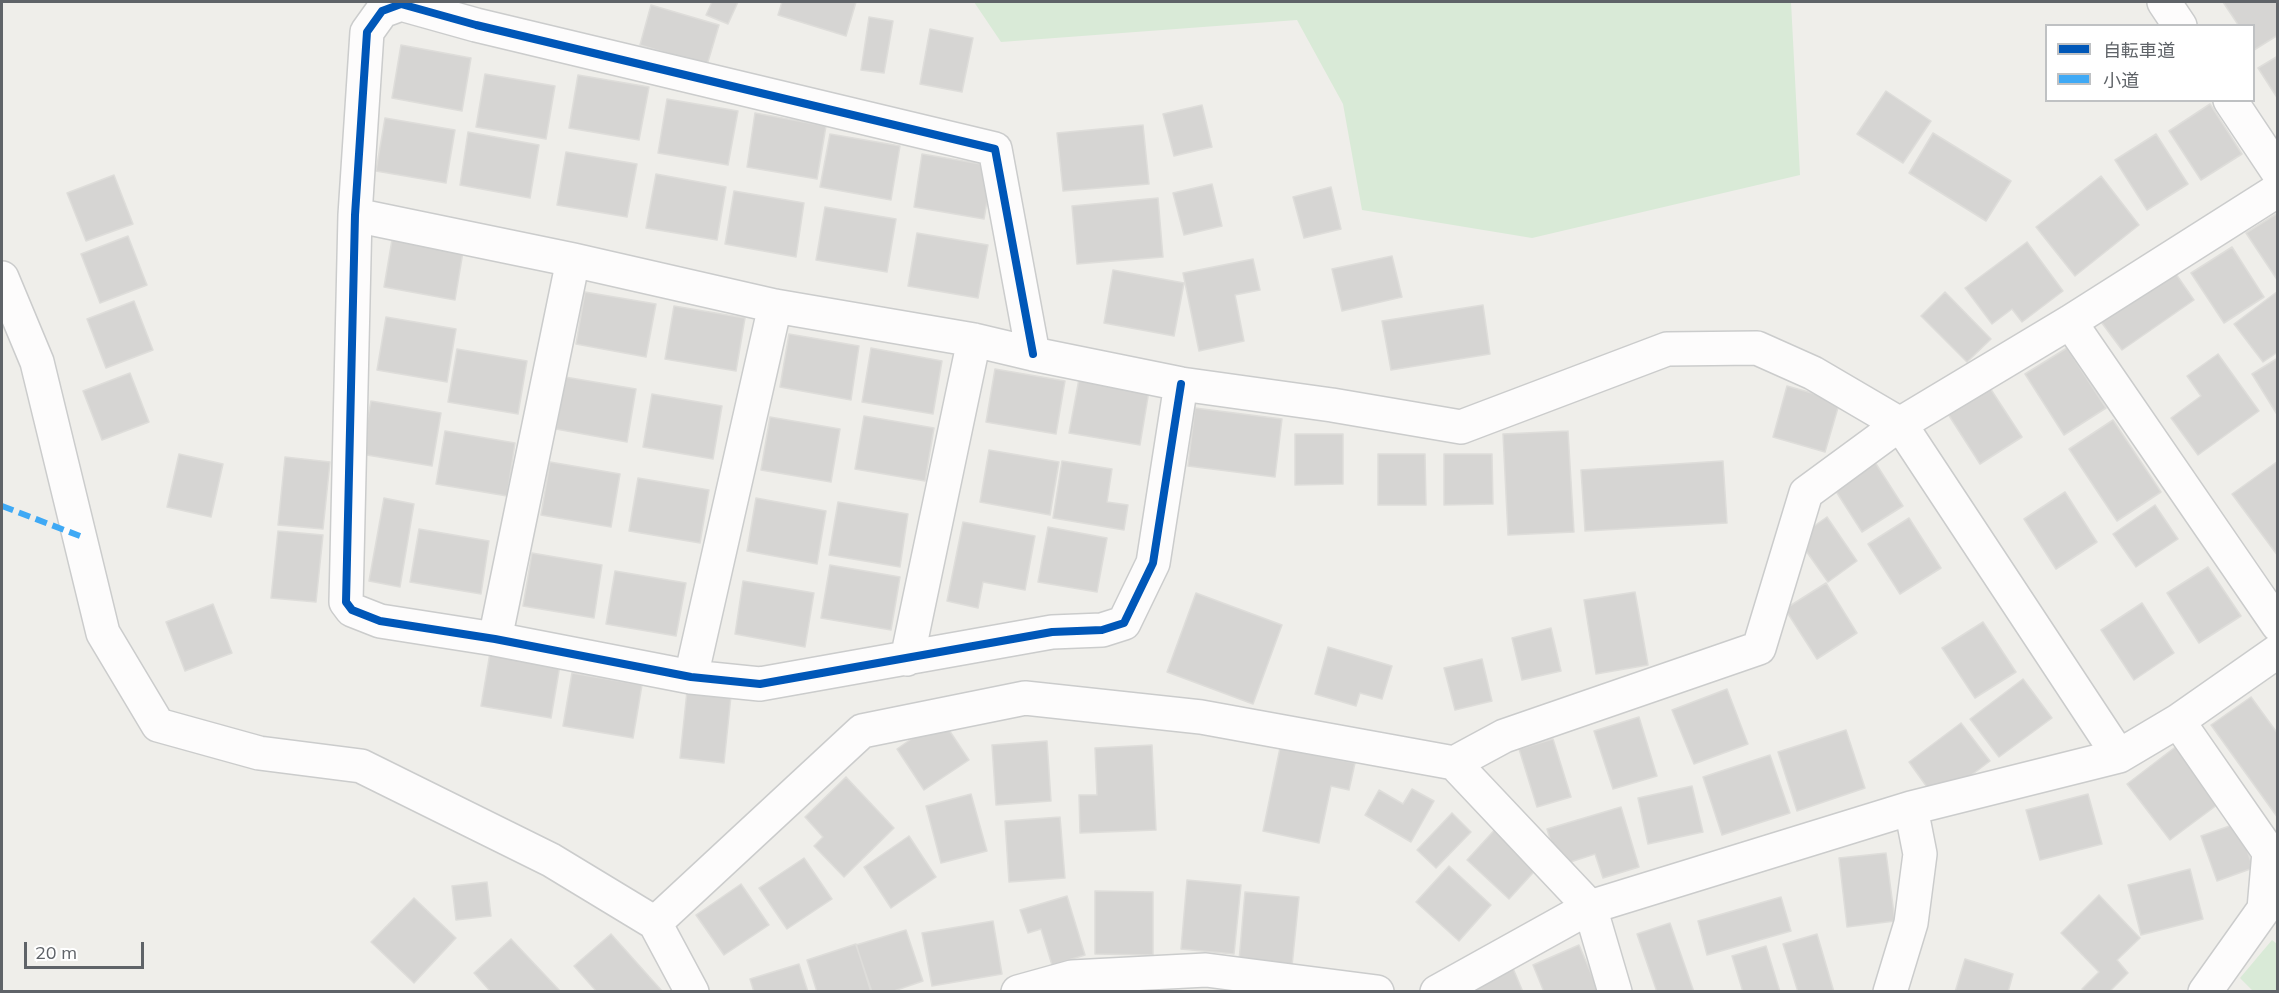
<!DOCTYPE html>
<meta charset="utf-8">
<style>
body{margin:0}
#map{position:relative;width:2279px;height:993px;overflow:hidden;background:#efeeea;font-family:Mulish,"Noto Sans JP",sans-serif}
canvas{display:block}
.frame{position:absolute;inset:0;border:3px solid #5f6368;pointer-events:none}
.legend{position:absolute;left:2045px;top:24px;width:210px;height:78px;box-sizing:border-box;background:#fff;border:2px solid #bfc1c3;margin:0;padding:8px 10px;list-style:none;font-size:18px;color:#5f6368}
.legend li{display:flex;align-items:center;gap:12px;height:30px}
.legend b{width:30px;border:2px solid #bfc1c3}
.scale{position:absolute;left:24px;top:942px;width:120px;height:27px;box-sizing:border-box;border:3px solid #5f6368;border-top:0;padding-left:8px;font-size:18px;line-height:21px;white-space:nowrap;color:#5f6368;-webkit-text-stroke:4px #fff;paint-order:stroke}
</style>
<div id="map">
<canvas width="2279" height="993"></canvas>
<div class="frame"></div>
<ul class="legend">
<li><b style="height:8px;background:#0057b8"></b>自転車道</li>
<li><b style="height:8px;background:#3fa9f5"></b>小道</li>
</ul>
<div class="scale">20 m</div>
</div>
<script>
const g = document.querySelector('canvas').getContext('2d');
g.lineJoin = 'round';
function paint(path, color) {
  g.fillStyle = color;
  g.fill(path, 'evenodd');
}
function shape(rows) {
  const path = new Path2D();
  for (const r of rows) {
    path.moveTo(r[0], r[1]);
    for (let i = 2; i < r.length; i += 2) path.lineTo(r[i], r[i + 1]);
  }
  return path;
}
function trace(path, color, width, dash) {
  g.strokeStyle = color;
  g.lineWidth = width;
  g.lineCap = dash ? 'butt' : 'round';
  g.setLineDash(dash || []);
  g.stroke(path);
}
const green = shape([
 [974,2,1791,2,1800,175,1532,238,1362,210,1343,104,1297,20,1001,42],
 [2272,940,2277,944,2277,991,2253,991,2240,978]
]);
const building = shape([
 [712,2,738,2,728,24,706,15,712,2],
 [782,2,856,2,846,36,778,15,782,2],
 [2223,2,2278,2,2278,35,2254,50,2254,26,2239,26,2223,2],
 [651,5,719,25,707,65,640,45,651,5],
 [869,17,893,21,884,73,861,70,869,17],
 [930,29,973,38,962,92,920,84,930,29],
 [401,45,471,58,462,111,392,98,401,45],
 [2278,56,2278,99,2258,68,2278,56],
 [485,74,555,86,546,139,476,127,485,74],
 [578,75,649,87,639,140,569,128,578,75],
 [1886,91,1931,121,1903,163,1857,134,1886,91],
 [667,99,738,111,728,165,658,153,667,99],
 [2210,104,2242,154,2201,180,2169,131,2210,104],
 [1202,105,1212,147,1174,156,1163,114,1202,105],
 [755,113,826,126,817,179,747,167,755,113],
 [385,118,455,130,446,183,376,171,385,118],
 [1143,125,1149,184,1063,191,1057,133,1143,125],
 [468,132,539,145,530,198,460,185,468,132],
 [1933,133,2011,181,1986,221,1909,173,1933,133],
 [830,134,900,146,891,200,820,187,830,134],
 [2156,134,2188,184,2147,210,2115,160,2156,134],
 [566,152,637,164,627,217,557,205,566,152],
 [922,154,993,166,984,219,914,207,922,154],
 [656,174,726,187,717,240,646,228,656,174],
 [114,175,133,224,86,241,67,193,114,175],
 [2101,176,2139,225,2075,276,2036,227,2101,176],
 [1212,184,1222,226,1184,235,1173,193,1212,184],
 [1331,187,1341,229,1304,238,1293,197,1331,187],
 [734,191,804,203,796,257,725,244,734,191],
 [1158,198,1163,257,1077,264,1072,206,1158,198],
 [825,207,896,219,887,272,816,260,825,207],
 [2278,213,2278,281,2246,233,2278,213],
 [917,233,988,245,978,298,908,286,917,233],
 [393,234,464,246,455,300,384,287,393,234],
 [128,236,147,285,100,303,81,254,128,236],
 [2027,242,2063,291,2022,322,2012,309,1992,324,1965,288,2027,242],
 [2232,247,2264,297,2224,323,2191,273,2232,247],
 [1392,256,1402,297,1342,311,1332,269,1392,256],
 [1253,259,1260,290,1235,295,1244,341,1199,351,1183,273,1253,259],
 [2169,264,2194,300,2122,350,2096,315,2169,264],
 [1113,270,1184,283,1174,336,1104,323,1113,270],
 [2278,291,2278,352,2263,362,2234,324,2278,291],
 [585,292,656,304,646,357,576,344,585,292],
 [1945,292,1991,339,1967,362,1921,316,1945,292],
 [134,301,153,350,106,368,87,319,134,301],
 [1483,305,1490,354,1391,370,1382,321,1483,305],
 [674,306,745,318,736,371,665,359,674,306],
 [386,317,456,329,447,382,377,370,386,317],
 [789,334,859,346,851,400,780,387,789,334],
 [871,348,942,361,933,414,862,402,871,348],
 [2067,348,2106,408,2064,435,2025,374,2067,348],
 [457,349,527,361,518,414,448,402,457,349],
 [2218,354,2259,411,2198,455,2171,418,2201,396,2187,376,2218,354],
 [2278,358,2278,416,2252,374,2278,358],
 [995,369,1065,381,1056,434,986,422,995,369],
 [130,373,149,422,102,440,83,391,130,373],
 [565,377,636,389,627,442,556,429,565,377],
 [1079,379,1149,391,1140,445,1069,433,1079,379],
 [1787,386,1840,401,1825,452,1773,437,1787,386],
 [1990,388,2022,437,1980,464,1948,414,1990,388],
 [652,394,722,406,713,459,643,447,652,394],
 [371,401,441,413,432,466,361,454,371,401],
 [1195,408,1282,419,1275,477,1188,466,1195,408],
 [864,416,934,428,925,481,855,469,864,416],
 [770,417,840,429,831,482,761,470,770,417],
 [2113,420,2161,492,2117,521,2069,449,2113,420],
 [445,431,515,443,507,496,436,484,445,431],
 [1568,431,1574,532,1508,535,1503,434,1568,431],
 [1295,434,1343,434,1343,484,1295,485,1295,434],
 [989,450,1059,462,1050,515,980,502,989,450],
 [179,454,223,464,211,517,167,507,179,454],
 [1378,454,1425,454,1426,505,1378,505,1378,454],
 [1444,454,1492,454,1493,504,1444,505,1444,454],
 [1871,456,1903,506,1862,532,1830,482,1871,456],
 [285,457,330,462,323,529,278,525,285,457],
 [1062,461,1112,469,1107,502,1128,505,1124,530,1053,518,1062,461],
 [1723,461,1727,523,1585,531,1581,470,1723,461],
 [2278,461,2278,556,2232,494,2278,461],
 [550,462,620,474,611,527,541,515,550,462],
 [638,478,709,490,700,543,629,531,638,478],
 [2065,492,2097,542,2056,569,2024,519,2065,492],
 [384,498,414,504,400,587,369,581,384,498],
 [756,498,826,511,817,564,747,551,756,498],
 [838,502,908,514,900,567,829,555,838,502],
 [2155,505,2178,539,2136,567,2113,534,2155,505],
 [1827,517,1857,561,1828,582,1797,538,1827,517],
 [1909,518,1941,568,1900,594,1868,544,1909,518],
 [963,522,1035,536,1025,590,983,582,978,608,947,601,963,522],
 [1048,527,1107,538,1097,592,1038,582,1048,527],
 [419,529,489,541,481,594,410,582,419,529],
 [278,531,323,535,316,602,271,598,278,531],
 [532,553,602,565,594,618,523,606,532,553],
 [830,565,900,577,891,630,821,618,830,565],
 [2208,567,2241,616,2199,643,2167,593,2208,567],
 [615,571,686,583,676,636,606,624,615,571],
 [743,581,814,593,805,647,735,634,743,581],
 [1826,583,1857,633,1817,659,1785,609,1826,583],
 [1635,592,1648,665,1596,674,1584,600,1635,592],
 [1196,593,1282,625,1253,704,1167,672,1196,593],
 [2142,603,2174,653,2134,680,2101,630,2142,603],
 [213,604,232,653,185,671,166,622,213,604],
 [1983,622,2016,672,1975,698,1942,648,1983,622],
 [1551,628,1561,671,1522,680,1512,638,1551,628],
 [1328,647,1392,666,1382,699,1360,693,1356,706,1315,694,1328,647],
 [490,653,560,665,551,718,481,706,490,653],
 [1482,659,1492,701,1455,710,1444,668,1482,659],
 [572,673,642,685,633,738,563,726,572,673],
 [2023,679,2052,718,1999,757,1970,719,2023,679],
 [1727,689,1748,744,1694,764,1672,710,1727,689],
 [687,691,731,696,724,763,680,758,687,691],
 [2251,697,2278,734,2278,818,2211,725,2251,697],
 [1639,717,1657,776,1613,789,1594,731,1639,717],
 [941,718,969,760,924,790,897,749,941,718],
 [1961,723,1990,761,1937,801,1909,762,1961,723],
 [1846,730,1865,788,1797,811,1778,752,1846,730],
 [1553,739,1571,797,1537,807,1519,749,1553,739],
 [1047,741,1051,801,996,805,992,745,1047,741],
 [1152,745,1156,830,1080,833,1079,795,1097,795,1095,748,1152,745],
 [2178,745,2221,802,2170,840,2127,784,2178,745],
 [1280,748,1355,763,1349,790,1331,786,1319,843,1263,831,1280,748],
 [1770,755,1790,813,1722,835,1703,777,1770,755],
 [846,777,894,828,844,877,814,846,823,837,805,817,846,777],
 [1692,786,1703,832,1648,844,1638,798,1692,786],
 [1412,789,1434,801,1411,842,1365,815,1379,790,1403,804,1412,789],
 [971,794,987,851,941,863,926,806,971,794],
 [2088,794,2102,844,2040,860,2026,810,2088,794],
 [1621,807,1639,867,1603,878,1595,854,1558,866,1547,829,1621,807],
 [1452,813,1471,832,1436,868,1417,850,1452,813],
 [1060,817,1065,878,1009,882,1005,821,1060,817],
 [2238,823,2253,868,2217,881,2201,836,2238,823],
 [1500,824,1542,863,1509,899,1467,860,1500,824],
 [909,836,936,877,891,908,864,867,909,836],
 [1886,853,1895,921,1847,927,1839,858,1886,853],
 [804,858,832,899,787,929,759,888,804,858],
 [1449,866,1491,905,1459,941,1416,902,1449,866],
 [2190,869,2203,919,2141,935,2128,885,2190,869],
 [1187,880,1241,885,1234,954,1181,949,1187,880],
 [487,882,491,916,456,920,452,886,487,882],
 [741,884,769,925,724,955,696,915,741,884],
 [1095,891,1153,892,1153,955,1095,954,1095,891],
 [1245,892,1299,897,1292,966,1239,961,1245,892],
 [2099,895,2140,938,2117,960,2128,973,2109,992,2085,992,2082,989,2099,972,2061,933,2099,895],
 [1067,896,1085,955,1052,965,1041,929,1028,933,1020,910,1067,896],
 [1781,897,1791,931,1707,955,1698,921,1781,897],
 [414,898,456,938,414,983,371,942,414,898],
 [993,921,1002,974,932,986,922,933,993,921],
 [1670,923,1694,992,1657,992,1637,934,1670,923],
 [906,930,923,981,891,992,872,992,856,945,906,930],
 [611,934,662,991,661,992,597,992,574,966,611,934],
 [1817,934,1834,992,1798,992,1783,944,1817,934],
 [511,939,561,992,491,992,474,973,511,939],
 [856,944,871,992,817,992,807,960,856,944],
 [1579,945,1599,992,1544,992,1533,965,1579,945],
 [1766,946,1780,992,1743,992,1732,956,1766,946],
 [1965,959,2013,974,2008,992,1955,992,1965,959],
 [799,964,808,992,754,992,750,979,799,964],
 [1512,966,1523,992,1467,992,1512,966]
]);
const minor = shape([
 [2164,2,2180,26],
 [2230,100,2278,172],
 [355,215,573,260,775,306,974,340,1033,354,1181,384,1332,405,1461,427,1667,349,1757,348,1813,373,1900,424,2119,756],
 [2,278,37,362,103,633,158,725,259,753,361,766,551,860,655,923,692,992],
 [2070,322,2278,625],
 [1033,354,995,149,476,25,401,4,382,11,367,32,355,215,346,602,352,610,380,621,495,639,691,677,760,684,1052,632,1102,630,1124,623,1153,563,1181,384],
 [495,639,573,260],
 [907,659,974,340],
 [691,677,775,306],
 [2178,721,2269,852,2264,909,2205,992],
 [1454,763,1504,736,1759,648,1806,493,1900,424,2070,322,2278,190],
 [655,923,862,731,1025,698,1201,717,1454,763,1590,907,1615,992],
 [1018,992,1072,977,1206,970,1377,992],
 [1437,992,1590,907,1911,808,2119,756,2178,721,2278,651],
 [1890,992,1911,923,1920,854,1911,808]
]);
const quiet = shape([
 [2,506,80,536]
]);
const cycleway = shape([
 [1033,354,995,149,476,25,401,4,382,11,367,32,355,215,346,602,352,610,380,621,495,639,691,677,760,684,1052,632,1102,630,1124,623,1153,563,1181,384]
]);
paint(green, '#d9ead7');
paint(building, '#d6d5d3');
trace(building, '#deddda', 1.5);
trace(minor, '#cbcccc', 36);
trace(minor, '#fdfcfc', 33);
trace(quiet, '#3fa9f5', 6, [12, 6]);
trace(cycleway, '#0057b8', 8);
</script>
